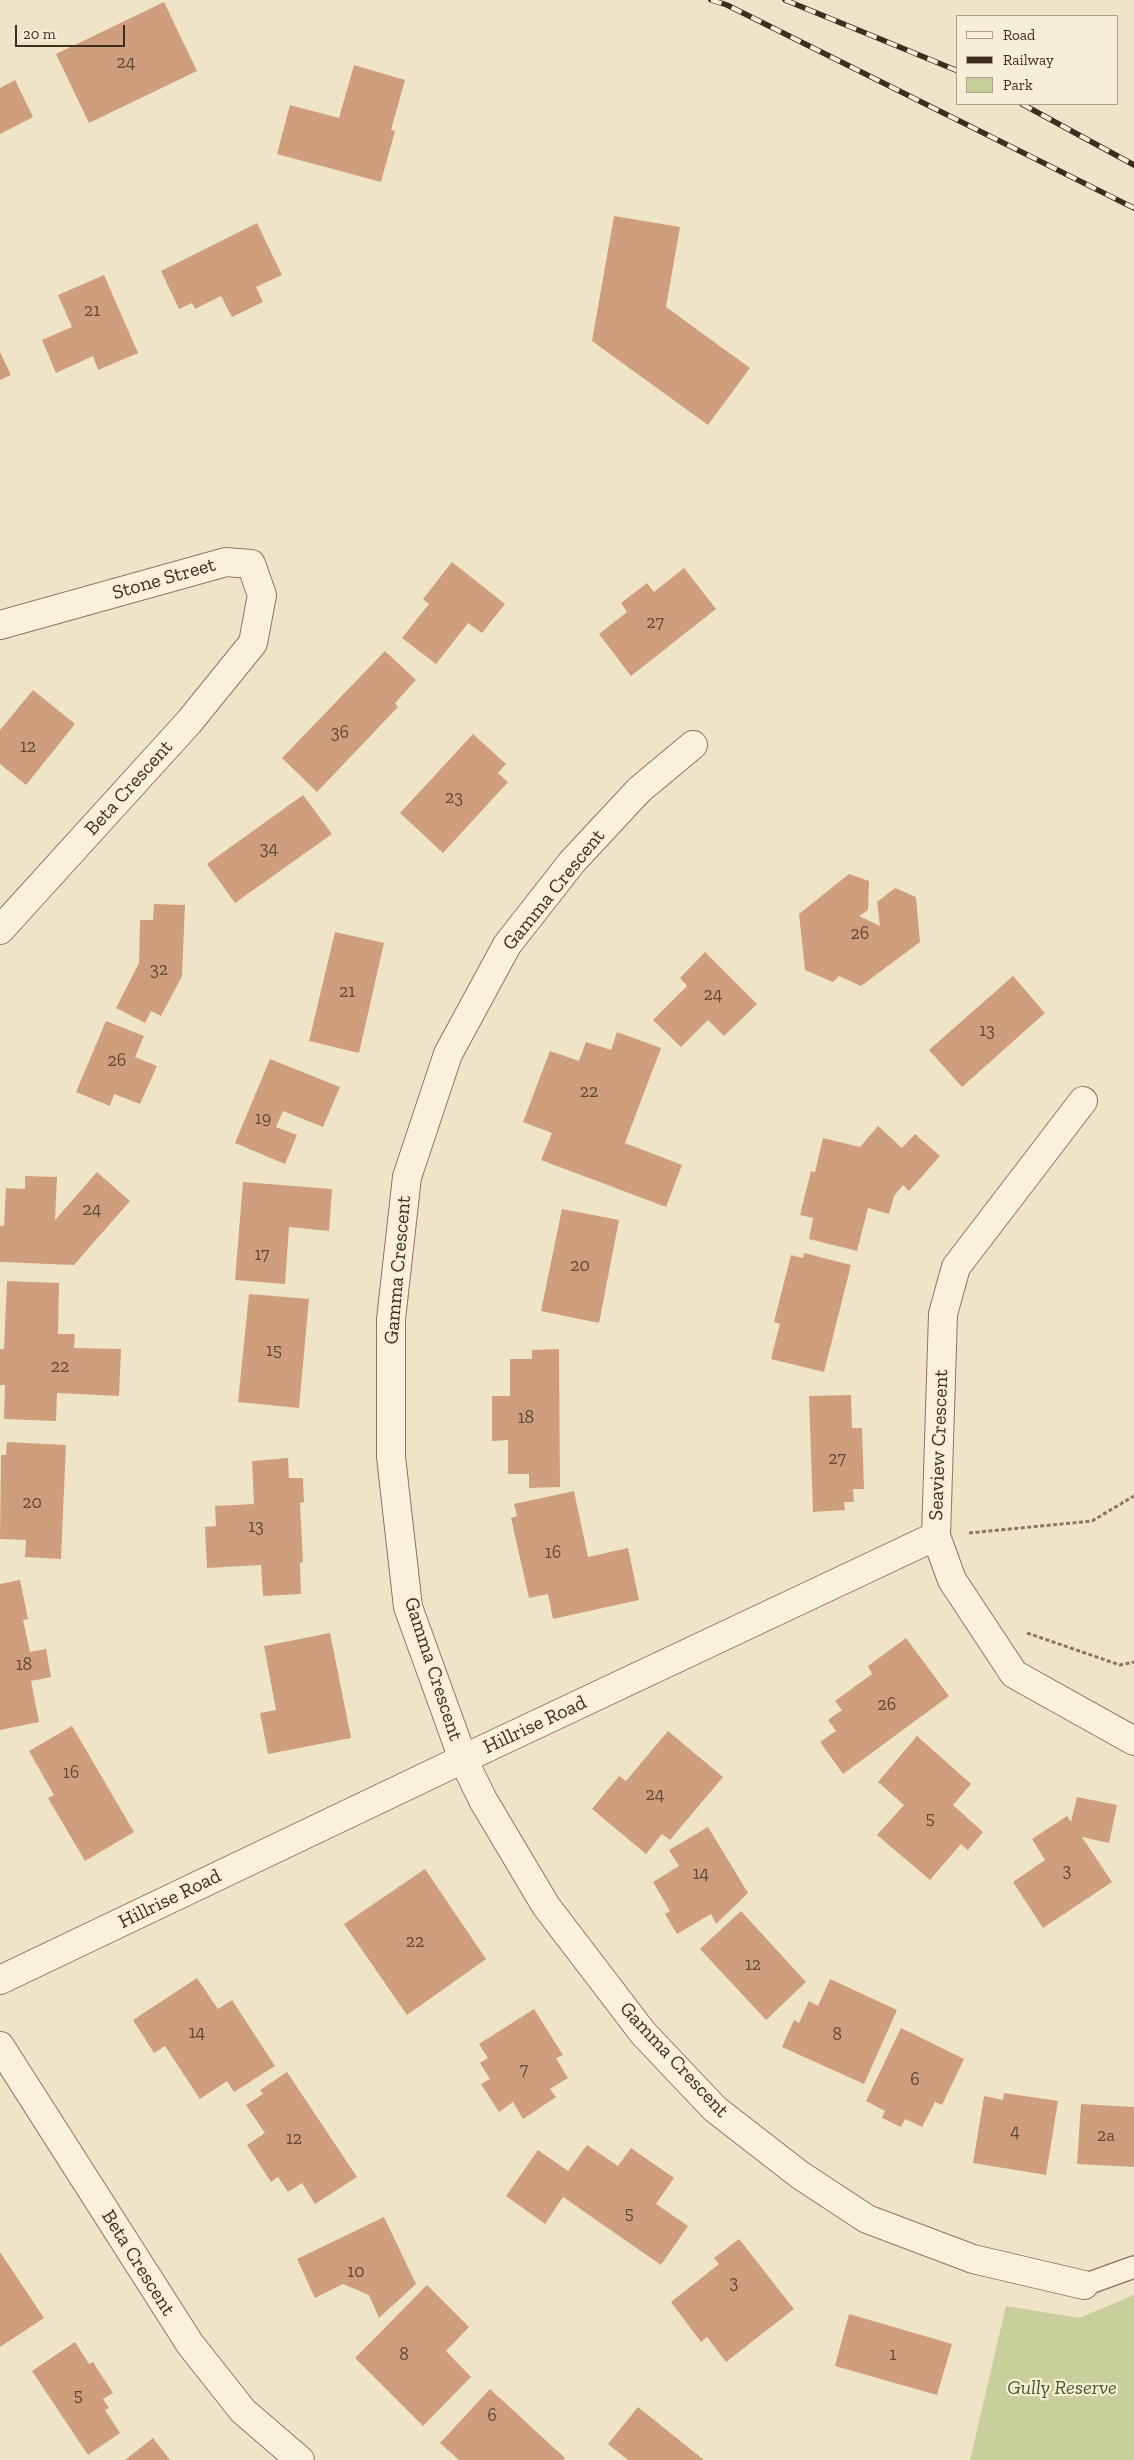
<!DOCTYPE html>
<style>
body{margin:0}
#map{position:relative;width:1134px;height:2460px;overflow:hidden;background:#f0e4c8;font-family:"Zilla Slab",serif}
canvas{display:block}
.legend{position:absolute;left:956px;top:15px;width:162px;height:90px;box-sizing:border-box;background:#f7eed8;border:1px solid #ada18e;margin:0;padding:6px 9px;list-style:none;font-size:15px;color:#3d2e20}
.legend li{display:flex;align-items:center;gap:10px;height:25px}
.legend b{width:25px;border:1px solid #ada18e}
.scale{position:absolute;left:15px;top:25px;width:110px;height:22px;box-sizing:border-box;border:2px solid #3d2e20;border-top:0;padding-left:6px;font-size:15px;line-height:18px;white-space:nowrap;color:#3d2e20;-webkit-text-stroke:4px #f7eed8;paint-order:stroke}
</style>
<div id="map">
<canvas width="1134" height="2460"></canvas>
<ul class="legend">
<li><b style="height:6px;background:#faf1dc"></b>Road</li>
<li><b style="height:6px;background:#3d2e20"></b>Railway</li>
<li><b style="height:14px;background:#c9cf9b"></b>Park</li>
</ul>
<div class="scale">20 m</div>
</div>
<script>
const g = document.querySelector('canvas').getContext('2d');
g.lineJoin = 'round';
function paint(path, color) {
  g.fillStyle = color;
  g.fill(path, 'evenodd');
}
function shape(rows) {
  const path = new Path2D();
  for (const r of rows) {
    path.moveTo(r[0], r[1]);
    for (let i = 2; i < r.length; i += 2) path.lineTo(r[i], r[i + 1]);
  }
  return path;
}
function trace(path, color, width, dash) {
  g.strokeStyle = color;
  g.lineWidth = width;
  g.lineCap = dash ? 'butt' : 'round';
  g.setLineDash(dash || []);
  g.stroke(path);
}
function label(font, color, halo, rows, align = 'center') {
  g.font = font + ' "Zilla Slab",serif';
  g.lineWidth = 4.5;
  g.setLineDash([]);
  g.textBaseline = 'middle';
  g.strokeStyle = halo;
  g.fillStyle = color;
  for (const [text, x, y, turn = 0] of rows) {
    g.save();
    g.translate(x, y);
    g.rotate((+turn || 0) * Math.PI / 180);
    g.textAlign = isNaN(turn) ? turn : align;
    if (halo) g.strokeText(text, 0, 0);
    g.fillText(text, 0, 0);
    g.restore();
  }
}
const green = shape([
 [1134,2295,1134,2460,970,2460,1006,2306,1079,2318]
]);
const building = shape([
 [164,2,197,71,89,123,56,54],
 [354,65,405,80,391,130,395,131,381,182,277,154,290,105,339,118],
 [15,80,33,117,0,134,0,88],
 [614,216,680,227,666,307,750,368,708,425,592,341],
 [257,223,282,275,256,287,263,302,232,317,221,296,195,309,192,303,179,309,161,271],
 [104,275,138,353,98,370,93,356,56,373,42,340,72,327,58,295],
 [0,352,11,375,0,380],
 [452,562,505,604,482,633,468,623,436,664,402,638,429,604,423,599],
 [684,568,716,609,631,676,599,634,627,612,621,603,647,583,654,592],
 [385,651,416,680,395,703,398,707,317,792,282,758],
 [33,690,75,724,26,785,0,764,0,730],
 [473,734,506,764,498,773,508,782,443,853,400,813],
 [303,795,332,834,235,903,207,864],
 [849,874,869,881,868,910,859,916,880,926,877,902,895,888,916,897,920,942,861,986,839,976,833,982,805,970,799,914],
 [154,904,185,905,182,976,161,1016,151,1011,145,1023,116,1008,139,963,140,920,153,920],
 [335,932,384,943,359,1053,309,1041],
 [705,952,757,1004,724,1036,708,1020,681,1047,653,1020,687,986,680,978],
 [1013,976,1045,1013,962,1087,929,1050],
 [106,1021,144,1036,135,1057,157,1066,140,1104,114,1094,110,1106,76,1092],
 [617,1032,661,1048,625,1143,682,1165,666,1207,541,1160,552,1133,523,1122,550,1051,579,1061,586,1042,611,1050],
 [270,1059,340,1087,323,1127,283,1111,276,1127,297,1135,285,1164,235,1143],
 [878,1126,902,1148,915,1134,940,1156,909,1191,903,1185,894,1196,889,1214,868,1208,857,1251,809,1239,813,1218,800,1215,811,1171,815,1172,823,1138,860,1147],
 [97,1172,130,1201,74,1265,0,1262,0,1226,4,1226,6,1188,25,1189,25,1176,57,1177,55,1220],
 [243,1182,332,1189,329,1231,289,1227,285,1284,235,1280],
 [562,1209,619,1220,599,1323,541,1311],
 [804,1253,851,1265,824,1372,771,1359,780,1324,774,1322,791,1255,803,1258],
 [7,1281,59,1283,58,1334,75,1334,74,1348,121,1349,119,1396,57,1393,56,1421,4,1419,5,1385,0,1385,0,1349,4,1349],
 [249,1294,309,1299,299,1408,238,1402],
 [559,1349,560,1487,529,1488,529,1474,508,1474,508,1440,492,1441,492,1396,510,1396,510,1359,532,1359,532,1350],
 [851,1395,852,1428,862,1428,864,1489,853,1489,854,1502,844,1502,845,1510,813,1512,809,1396],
 [7,1442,66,1445,61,1559,25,1557,26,1540,0,1539,1,1455,6,1455],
 [288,1458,289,1478,303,1478,304,1502,300,1503,303,1562,300,1563,301,1594,263,1596,261,1565,207,1568,205,1527,216,1526,215,1506,254,1504,252,1461],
 [574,1491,588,1557,628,1548,639,1600,553,1619,548,1594,529,1598,511,1518,517,1516,514,1504],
 [20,1580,28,1619,23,1620,30,1652,46,1649,51,1677,31,1681,39,1722,0,1730,0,1584],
 [330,1633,351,1738,268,1754,260,1713,276,1710,264,1646],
 [906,1638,949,1696,843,1774,820,1742,836,1731,828,1720,842,1710,835,1701,872,1674,868,1666],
 [72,1726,134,1832,85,1861,48,1798,54,1795,29,1751],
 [668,1731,723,1777,670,1840,662,1834,646,1854,592,1809,619,1776,626,1781],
 [917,1736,971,1784,953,1805,983,1832,968,1850,961,1844,930,1880,877,1835,904,1805,878,1782],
 [1077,1797,1117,1805,1109,1843,1082,1837,1112,1882,1043,1928,1013,1882,1045,1860,1032,1839,1067,1816,1071,1822],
 [708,1827,748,1893,716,1924,711,1914,677,1934,665,1914,670,1911,653,1882,679,1866,669,1850],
 [425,1869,486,1959,407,2015,344,1924],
 [741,1911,806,1982,766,2020,700,1949],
 [197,1978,218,2009,232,2000,275,2066,234,2092,227,2081,200,2099,165,2046,154,2053,133,2020],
 [830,1979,897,2010,864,2084,782,2047,794,2020,799,2023,809,2001,818,2006],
 [534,2009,563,2055,556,2058,568,2078,550,2089,556,2097,523,2119,513,2102,499,2112,481,2084,490,2079,480,2063,488,2058,479,2044],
 [901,2028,964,2059,942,2105,935,2102,922,2127,905,2119,901,2127,882,2118,885,2111,866,2101],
 [287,2072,357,2177,315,2204,302,2183,288,2192,278,2177,271,2182,247,2145,265,2133,246,2105,263,2094,260,2090],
 [1004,2093,1058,2101,1046,2175,973,2163,984,2096,1003,2100],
 [1081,2104,1134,2107,1134,2167,1077,2164],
 [587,2145,618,2166,631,2148,674,2178,656,2204,688,2226,661,2265,563,2197,545,2224,506,2196,538,2150,568,2171],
 [384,2217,416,2284,379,2318,369,2295,343,2284,315,2298,297,2259],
 [739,2239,794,2309,726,2362,707,2337,701,2342,671,2302,719,2264,714,2258],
 [0,2252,44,2318,0,2347],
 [427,2285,469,2327,446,2351,471,2377,423,2426,355,2358],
 [849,2314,952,2344,937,2395,835,2366],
 [75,2342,89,2364,93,2362,113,2393,103,2399,109,2408,105,2410,120,2433,88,2455,32,2371],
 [490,2389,565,2458,563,2460,459,2460,440,2443],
 [638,2407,704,2460,628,2460,608,2444],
 [153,2438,170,2460,125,2460]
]);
const path = shape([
 [969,1533,1092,1521,1134,1496],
 [1027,1633,1120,1665,1134,1662]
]);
const service = shape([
 [1084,2285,1134,2267]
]);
const minor = shape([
 [0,625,226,562,251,564,262,595,253,643,189,722,0,930],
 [693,745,639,790,572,862,507,945,448,1054,407,1177,391,1319,391,1457,408,1607,463,1759,483,1800,546,1906,643,2033,715,2109,800,2175,867,2219,973,2259,1084,2285],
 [1083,1101,956,1267,943,1314,936,1536,952,1580,1014,1674,1134,1741],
 [0,1980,463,1759,936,1536],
 [0,2046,190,2344,243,2411,300,2460]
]);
const rail = shape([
 [711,0,727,5,1134,208],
 [785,0,958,71],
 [1022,104,1134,165]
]);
const numberNames = [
 ["24",126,63],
 ["21",92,311],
 ["27",655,623],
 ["36",340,733],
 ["12",28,747],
 ["23",454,798],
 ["34",269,849],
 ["26",860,934],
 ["32",159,970],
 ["21",347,992],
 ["24",713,995],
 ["13",987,1031],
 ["26",117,1061],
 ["22",589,1092],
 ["19",263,1119],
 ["24",92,1210],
 ["17",262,1255],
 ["20",580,1266],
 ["15",274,1351],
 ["22",60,1367],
 ["18",526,1418],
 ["27",837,1459],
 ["20",32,1503],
 ["13",256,1527],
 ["16",553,1553],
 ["18",24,1665],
 ["26",887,1705],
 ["16",71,1773],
 ["24",655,1795],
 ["5",930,1819],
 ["3",1067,1871],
 ["14",701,1874],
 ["22",415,1942],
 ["12",753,1965],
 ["14",197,2033],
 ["8",837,2035],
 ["7",524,2070],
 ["6",915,2080],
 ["4",1015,2132],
 ["2a",1106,2136],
 ["12",294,2139],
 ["5",629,2214],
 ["10",356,2272],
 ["3",734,2283],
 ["8",404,2355],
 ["1",893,2355],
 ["5",78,2396],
 ["6",492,2416]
];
const streetNames = [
 ["Stone Street",164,579,-16],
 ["Beta Crescent",129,788,-48],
 ["Gamma Crescent",554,890,-51],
 ["Gamma Crescent",398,1270,-85],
 ["Seaview Crescent",939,1445,-88],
 ["Gamma Crescent",433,1669,72],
 ["Hillrise Road",535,1725,-25],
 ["Hillrise Road",170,1899,-26],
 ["Gamma Crescent",674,2060,47],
 ["Beta Crescent",138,2263,58]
];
const parkNames = [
 ["Gully Reserve",1062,2388]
];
paint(green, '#c9cf9b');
paint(building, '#cf9f7d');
trace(service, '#8d765c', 24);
trace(minor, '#8d765c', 30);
trace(path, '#8d765c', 3, [4, 2.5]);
trace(service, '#faf1dc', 21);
trace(minor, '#faf1dc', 28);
trace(rail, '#3d2e20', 5.5);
trace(rail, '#f7eed8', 4, [11]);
label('18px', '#624a37', null, numberNames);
label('20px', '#3d2e20', '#f7eed8', streetNames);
label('italic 20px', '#4d5a26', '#f7eed8', parkNames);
</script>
